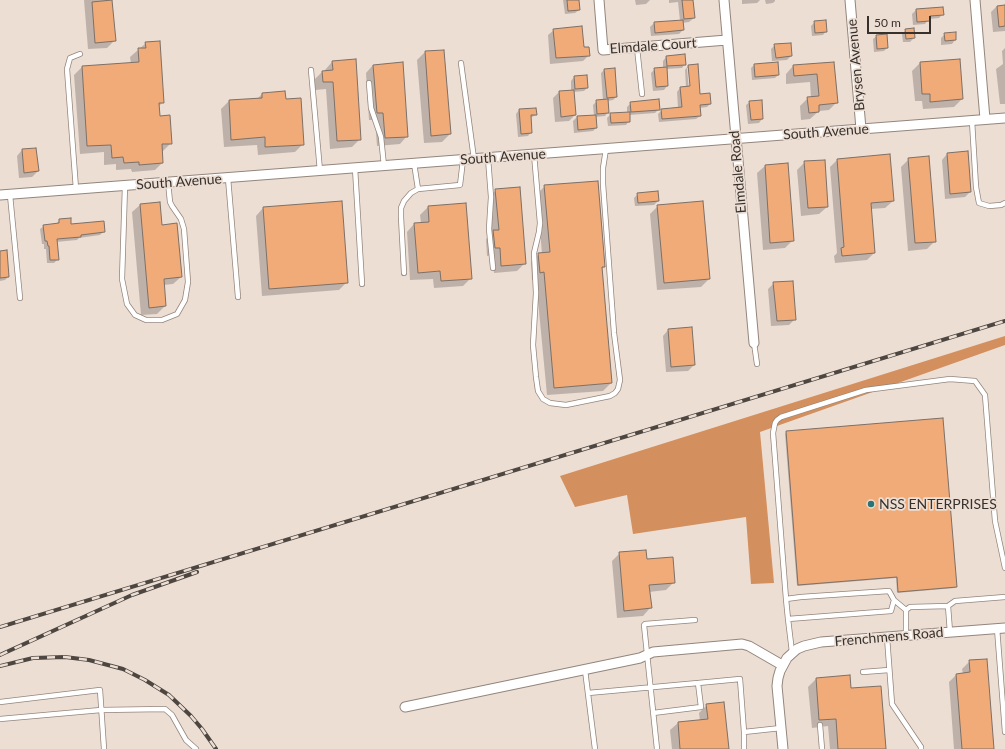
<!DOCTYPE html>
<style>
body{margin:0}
#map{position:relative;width:1005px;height:749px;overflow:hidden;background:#edded4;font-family:Lato,sans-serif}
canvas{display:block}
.scale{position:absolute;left:867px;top:16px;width:64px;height:18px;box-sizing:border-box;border:2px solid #37312d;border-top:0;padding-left:5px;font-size:12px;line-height:14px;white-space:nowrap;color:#37312d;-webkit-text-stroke:3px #edded4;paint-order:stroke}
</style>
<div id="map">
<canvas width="1005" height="749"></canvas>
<div class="scale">50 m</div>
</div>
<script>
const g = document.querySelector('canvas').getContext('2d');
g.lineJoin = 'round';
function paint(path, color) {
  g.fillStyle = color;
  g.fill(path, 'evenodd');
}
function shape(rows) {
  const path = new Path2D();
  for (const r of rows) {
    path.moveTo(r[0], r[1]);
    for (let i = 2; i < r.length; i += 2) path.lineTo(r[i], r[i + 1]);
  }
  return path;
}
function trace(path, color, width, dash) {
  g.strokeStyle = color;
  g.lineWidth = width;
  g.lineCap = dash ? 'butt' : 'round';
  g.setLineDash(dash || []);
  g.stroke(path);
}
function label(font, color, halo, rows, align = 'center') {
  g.font = font + ' Lato,sans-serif';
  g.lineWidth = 3.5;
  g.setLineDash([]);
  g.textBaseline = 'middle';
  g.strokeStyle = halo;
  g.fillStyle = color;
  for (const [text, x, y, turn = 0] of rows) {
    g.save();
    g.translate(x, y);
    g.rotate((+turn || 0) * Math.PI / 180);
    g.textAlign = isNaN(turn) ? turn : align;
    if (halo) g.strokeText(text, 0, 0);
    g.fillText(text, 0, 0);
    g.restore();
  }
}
const forest = shape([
 [1005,336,1005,345,760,432,774,583,751,584,746,517,633,534,627,495,575,507,560,476]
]);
const shadow = shape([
 [84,0,111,0,115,40,107,48,88,49],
 [563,0,578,0,579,10,575,13,565,14],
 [635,0,650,0,646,4,636,5],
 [669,0,692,0,694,18,689,22,682,23,683,30,679,34,651,36,650,27,654,23,680,21,678,2,669,3],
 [742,0,760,0,757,3,742,4],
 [765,0,775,0,775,1,773,3,766,4],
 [997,6,1005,6,1005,31,993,32,991,12],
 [916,10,943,14,939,18,929,19,925,24,913,25,912,14],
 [815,22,826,31,823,35,812,36,811,26],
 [554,30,583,48,589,55,583,61,550,64,548,35],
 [906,30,914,38,910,42,903,42,902,34],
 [945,34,955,40,952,44,941,45,941,38],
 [877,36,887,48,884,51,874,52,873,39],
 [146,43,163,102,158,107,159,117,171,143,163,151,162,151,162,163,155,170,132,172,131,169,116,170,116,164,104,165,104,152,80,154,74,75,82,67,131,64,130,57],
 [775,45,791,56,787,60,772,61,771,49],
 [1005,48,1005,104,1000,104,996,69,1003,64,1002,51],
 [425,52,450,134,442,142,424,143,417,60],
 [666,57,685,64,682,68,666,69,667,86,664,90,653,91,651,73,655,69,663,68,663,61],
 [959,60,962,99,954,107,923,109,922,101,915,101,912,71,920,63],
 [332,62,360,139,352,147,330,149,326,89,315,90,314,80,322,72,325,72,325,70],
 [834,63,837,102,829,110,819,111,810,119,801,120,800,106,808,98,811,98,810,82,786,84,786,74,793,66],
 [373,65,407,136,400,144,377,146,375,120,369,120,366,73],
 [697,65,699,95,709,95,710,104,707,107,699,108,700,116,696,119,659,122,658,114,662,110,678,108,677,92,680,88,686,87,685,70,688,66],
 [687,68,689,68,691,91,689,91],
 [754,65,778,75,775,78,752,80,751,68],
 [604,70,616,97,613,100,607,101,608,112,605,116,595,117,596,128,593,131,574,133,573,121,577,117,594,116,593,105,597,101,603,101,601,73],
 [574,77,587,88,584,91,573,92,575,115,569,121,555,122,553,98,559,92,571,91,571,81],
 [262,94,285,100,303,144,295,152,258,155,257,145,224,147,221,109,229,101,257,99],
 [750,102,762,119,759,123,748,124,746,105],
 [631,103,659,109,655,113,629,115,629,121,626,125,608,126,607,118,611,114,627,113,627,107],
 [519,110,536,115,530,118,531,132,528,136,518,137,516,114],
 [22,150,38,171,32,177,19,178,17,156],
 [947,154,970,192,965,197,945,199,942,160],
 [909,159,935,241,927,249,908,251,901,167],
 [837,160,893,201,885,208,870,209,874,253,867,260,835,263,834,256,837,253,830,167],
 [805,162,827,207,819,214,801,216,797,170],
 [787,164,793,240,785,248,763,250,757,173,765,166],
 [545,186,604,267,601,270,611,383,603,391,547,395,536,280,532,280,531,262,539,254,542,254,537,194],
 [496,190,525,263,517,271,494,273,492,255,487,256,486,239,491,233,488,198],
 [638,194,658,201,654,205,635,206,634,198],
 [159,203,161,226,181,277,173,284,163,285,165,306,157,314,141,315,132,212,140,205],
 [658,206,709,279,701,287,657,290,650,214],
 [428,207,471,278,463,286,434,288,433,279,410,280,407,232,414,224,421,223,420,215],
 [263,208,347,282,339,290,262,296,256,216],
 [60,220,70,225,104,231,100,235,79,238,77,240,56,242,58,259,54,263,47,263,46,249,44,249,44,244,42,244,40,229,44,226,56,224],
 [0,252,8,277,5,280,0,281],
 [774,283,795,319,789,325,771,326,768,289],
 [668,330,694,365,688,371,666,372,663,336],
 [786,432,956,587,955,588,897,593,896,578,797,586,785,434],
 [620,553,674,582,666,590,649,592,650,608,643,616,617,618,612,561],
 [970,661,993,749,954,749,949,682,956,675,963,674,962,669],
 [816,679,850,689,885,749,830,749,828,726,812,728,808,687],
 [707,705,727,749,672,749,670,730,678,723,700,721,699,713]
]);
const building = shape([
 [112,0,116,41,95,43,92,2,112,0],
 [567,0,579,0,580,10,568,11,567,0],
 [682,0,693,0,695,18,684,19,682,0],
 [1005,5,1005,26,999,27,997,6,1005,5],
 [943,7,944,15,930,16,930,21,917,22,916,9,943,7],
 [683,20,684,30,655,33,654,22,683,20],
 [826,20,827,32,815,33,814,21,826,20],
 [582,26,584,47,589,47,590,56,556,58,553,29,582,26],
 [914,28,915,38,906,39,905,29,914,28],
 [956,32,956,40,945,41,944,33,956,32],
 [887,34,888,48,877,49,876,35,887,34],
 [160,41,164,103,159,103,160,116,170,115,172,144,162,144,163,163,139,165,139,162,124,163,123,157,112,158,111,145,87,146,82,66,139,62,138,48,146,48,145,42,160,41],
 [791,43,792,56,776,58,774,44,791,43],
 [444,50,451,134,431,136,425,51,444,50],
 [685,54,686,65,667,66,666,56,685,54],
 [356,59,361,140,337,141,333,82,323,82,322,71,333,70,332,61,356,59],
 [960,59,963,99,930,102,930,94,922,94,920,62,960,59],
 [403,62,408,137,385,138,383,113,377,113,373,65,403,62],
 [778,62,779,75,755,77,754,64,778,62],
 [834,62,838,103,819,105,819,112,809,113,807,97,819,96,817,74,794,76,793,65,834,62],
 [698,64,700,94,710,93,711,104,700,105,701,116,662,119,661,109,682,107,680,87,690,86,688,65,698,64],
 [667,67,668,86,656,87,654,68,667,67],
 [615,68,617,97,607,98,604,69,615,68],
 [587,75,588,88,575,89,574,76,587,75],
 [574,90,576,115,561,117,559,91,574,90],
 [285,91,286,99,301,98,304,145,265,147,265,137,231,140,229,100,262,98,262,93,285,91],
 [608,99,609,113,597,114,596,100,608,99],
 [659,99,660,110,631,112,630,102,659,99],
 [762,100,763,119,751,120,749,101,762,100],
 [536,108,537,115,531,115,532,133,521,134,519,109,536,108],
 [630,112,630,122,611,123,610,113,630,112],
 [596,115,597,128,578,130,577,116,596,115],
 [36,148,39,171,24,173,22,149,36,148],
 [968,151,971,192,950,194,947,153,968,151],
 [890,154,894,201,871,203,875,253,842,256,841,248,844,247,837,159,890,154],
 [929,156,936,242,915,243,908,158,929,156],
 [825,160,828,207,808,208,804,161,825,160],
 [788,163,794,241,770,243,765,165,788,163],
 [598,181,605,267,602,267,612,383,554,388,544,272,540,273,538,253,550,252,544,185,598,181],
 [520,187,526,264,501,266,500,248,495,248,493,230,499,230,495,189,520,187],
 [658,191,659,201,638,203,637,193,658,191],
 [342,201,348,283,269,289,263,207,342,201],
 [703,201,710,279,664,283,657,205,703,201],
 [160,202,162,225,177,223,182,277,164,279,166,306,149,308,140,204,160,202],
 [466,203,472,279,441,281,440,271,418,273,414,223,429,222,428,206,466,203],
 [71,218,71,224,104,221,105,232,81,235,81,237,57,239,59,260,50,260,49,246,48,246,47,241,45,241,43,225,59,223,59,219,71,218],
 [7,250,9,277,0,278,0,251,7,250],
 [793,281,796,320,777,321,773,282,793,281],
 [692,327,695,365,671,367,668,329,692,327],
 [943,418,957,587,898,592,897,577,798,585,786,431,943,418],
 [646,550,647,559,673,557,675,583,649,585,652,608,624,611,619,552,646,550],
 [987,659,994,749,962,749,956,674,970,672,969,660,987,659],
 [850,675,851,688,881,686,886,749,838,749,836,719,819,720,816,678,850,675],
 [724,702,729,749,680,749,678,722,708,719,706,704,724,702]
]);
const lane = shape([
 [637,48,642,94],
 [461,63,474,159],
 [311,70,320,171],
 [369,83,371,108,381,137,384,166],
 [972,121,976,187,979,203,989,206,1001,205,1005,203],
 [534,154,540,223,539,232,534,253,536,293,533,345,536,377,538,391,543,399,550,403,566,405,610,396,615,393,618,389,620,380,614,333,603,184,603,168,606,149],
 [488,158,491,197,489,229,493,268],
 [414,163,418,189,460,185,463,160],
 [355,168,362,284],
 [228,178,238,297],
 [125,186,122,279,127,304,135,315,146,320,162,320,177,314,185,300,188,282,184,229,181,219,172,206,170,202,168,182],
 [76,189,67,69,70,58,80,54],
 [10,195,20,298],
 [404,273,401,217,401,208,404,201,411,193,418,189],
 [754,343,757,364],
 [786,599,773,433,775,423,777,420,781,417,866,390,950,379,975,381,985,395,995,521,1005,568],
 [894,600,906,610],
 [788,619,891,611,894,600,889,591,801,597,786,599,788,619,792,652],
 [997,628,1005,732],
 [950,632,948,606,955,601,1005,597],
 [906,636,906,610,910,607,948,606],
 [887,637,892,704,921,747,921,749],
 [585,670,595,749],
 [863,672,889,670],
 [698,683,740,679,744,732,781,728],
 [588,693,698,683,701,707,653,713],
 [0,702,100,690,104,749],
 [0,719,101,710,165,709,172,715,186,740,196,749],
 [820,725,822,749],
 [744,732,744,749],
 [657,749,644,625,645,624,695,620]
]);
const street = shape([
 [599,0,603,50,727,40],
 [724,0,754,343],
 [850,0,861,129],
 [975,0,985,119],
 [0,195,1005,118],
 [405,707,640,658,653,652,742,644,749,646,782,665],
 [783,749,777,686,778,678,780,671,787,658,797,649,804,646,821,642,1005,628]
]);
const rail = shape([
 [0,627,1005,321],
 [0,655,132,595,197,572],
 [0,666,33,658,65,657,89,660,123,669,145,680,169,695,191,716,202,729,216,749]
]);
const markers = [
 [871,504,4,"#2b7471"]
];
const streetNames = [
 ["Elmdale Court",653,46,-4],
 ["Brysen Avenue",856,65,-95],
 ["South Avenue",826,132,-4],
 ["South Avenue",503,157,-4],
 ["Elmdale Road",738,172,-95],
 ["South Avenue",179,182,-4],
 ["Frenchmens Road",889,637,-5]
];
const poiNames = [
 ["NSS ENTERPRISES",879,504]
];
paint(forest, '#d38f5d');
paint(shadow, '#0003');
paint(building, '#f0ab78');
trace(building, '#7d6f66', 1);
trace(lane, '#93857c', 6);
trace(street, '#93857c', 11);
trace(lane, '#fff', 4.5);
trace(street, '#fff', 9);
trace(rail, '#4d4641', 4);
trace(rail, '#edded4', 2.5, [8]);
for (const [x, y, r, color] of markers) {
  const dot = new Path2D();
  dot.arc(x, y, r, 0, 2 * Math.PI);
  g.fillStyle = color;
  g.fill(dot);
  trace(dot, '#edded4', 1.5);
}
label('14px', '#37312d', '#edded4', streetNames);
label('14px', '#37312d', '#edded4', poiNames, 'left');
</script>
